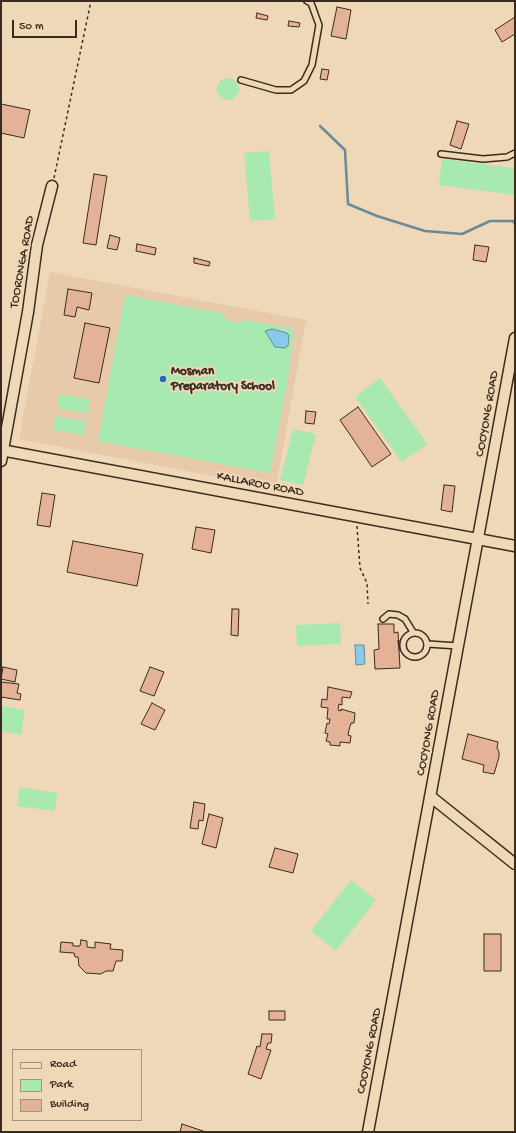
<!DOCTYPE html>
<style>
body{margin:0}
#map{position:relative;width:516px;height:1133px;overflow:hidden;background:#eed8b7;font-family:"Gochi Hand",sans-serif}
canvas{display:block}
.frame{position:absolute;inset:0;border:2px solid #3b2a1e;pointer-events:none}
.legend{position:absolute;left:12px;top:1049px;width:130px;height:72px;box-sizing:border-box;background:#eed8b7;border:1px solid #a6927a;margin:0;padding:5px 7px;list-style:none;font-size:12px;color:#3b2a1e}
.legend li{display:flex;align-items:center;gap:8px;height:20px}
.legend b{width:20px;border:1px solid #a6927a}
.scale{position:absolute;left:12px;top:20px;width:65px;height:18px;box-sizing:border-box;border:2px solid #3b2a1e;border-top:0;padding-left:5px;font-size:12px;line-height:14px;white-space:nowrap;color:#3b2a1e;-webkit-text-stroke:3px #eed8b7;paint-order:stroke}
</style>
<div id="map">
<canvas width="516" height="1133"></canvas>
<div class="frame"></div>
<ul class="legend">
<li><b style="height:5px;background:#eed8b7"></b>Road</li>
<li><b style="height:11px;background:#a8e8b1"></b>Park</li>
<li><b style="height:11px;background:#e4b296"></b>Building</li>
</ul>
<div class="scale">50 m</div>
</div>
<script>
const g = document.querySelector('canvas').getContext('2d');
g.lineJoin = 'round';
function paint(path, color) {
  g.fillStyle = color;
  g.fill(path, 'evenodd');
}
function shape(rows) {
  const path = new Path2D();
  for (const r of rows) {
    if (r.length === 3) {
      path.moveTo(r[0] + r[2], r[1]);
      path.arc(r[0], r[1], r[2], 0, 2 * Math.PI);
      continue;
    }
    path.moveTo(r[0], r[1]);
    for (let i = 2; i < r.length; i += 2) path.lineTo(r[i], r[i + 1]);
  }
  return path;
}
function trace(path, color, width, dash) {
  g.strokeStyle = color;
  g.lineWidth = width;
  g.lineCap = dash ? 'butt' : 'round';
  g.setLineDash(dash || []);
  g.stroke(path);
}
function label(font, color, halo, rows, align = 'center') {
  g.font = font + ' "Gochi Hand",sans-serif';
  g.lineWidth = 4;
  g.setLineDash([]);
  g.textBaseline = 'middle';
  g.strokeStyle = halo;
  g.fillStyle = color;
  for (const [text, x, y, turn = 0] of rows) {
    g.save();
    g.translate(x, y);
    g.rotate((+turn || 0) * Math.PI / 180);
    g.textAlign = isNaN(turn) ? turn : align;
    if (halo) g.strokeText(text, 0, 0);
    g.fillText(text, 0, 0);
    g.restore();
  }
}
const built = shape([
 [50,272,306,320,276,488,19,439]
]);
const green = shape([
 [228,89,11],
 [269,151,275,219,250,221,244,153],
 [442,159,515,168,515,195,439,185],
 [125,295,221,313,226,319,234,323,246,320,294,329,288,378,270,473,98,441],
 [380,378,427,444,402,462,355,397],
 [60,394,90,399,88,413,57,408],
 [56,416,86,421,84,435,53,430],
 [293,429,316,434,303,485,280,480],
 [340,623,341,644,297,646,296,625],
 [1,706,25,710,21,735,1,731],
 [20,787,57,793,55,811,17,806],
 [351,880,376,900,336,951,311,931]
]);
const water = shape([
 [272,329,287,333,289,336,288,346,285,348,275,347,265,331,272,329],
 [355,645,364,645,365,664,356,665,355,645]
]);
const stream = shape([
 [320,126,345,150,348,204,377,216,425,231,462,234,490,221,513,221,515,224]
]);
const building = shape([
 [337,7,351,10,346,39,331,36,337,7],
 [257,13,268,16,267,20,256,18,257,13],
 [515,17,515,34,502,42,495,30,515,17],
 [289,21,300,23,299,27,288,26,289,21],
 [322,69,329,70,327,80,320,79,322,69],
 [1,104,30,110,24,138,1,133,1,104],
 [457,121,469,124,461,149,450,145,457,121],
 [94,174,107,176,96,245,83,243,94,174],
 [110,235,120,238,117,250,107,248,110,235],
 [137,244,156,248,155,255,136,251,137,244],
 [475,245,489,247,486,262,473,260,475,245],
 [194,258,210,262,209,266,194,263,194,258],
 [68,289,92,293,89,310,77,307,75,317,64,315,68,289],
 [85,323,110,328,99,383,74,378,85,323],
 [358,407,391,454,372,467,340,420,358,407],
 [306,411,316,412,314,424,305,423,306,411],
 [444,485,455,486,452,512,441,510,444,485],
 [42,493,55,495,50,527,37,525,42,493],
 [196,527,215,530,211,553,192,549,196,527],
 [73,541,143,554,137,586,67,572,73,541],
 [232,609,239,609,238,636,231,635,232,609],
 [378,624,394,624,394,633,398,632,400,668,375,669,374,650,379,649,378,624],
 [398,641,406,641,406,650,399,650,398,641],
 [3,667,17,670,15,682,1,679,3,667],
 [150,667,164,672,154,696,140,691,150,667],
 [1,682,19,684,17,693,21,694,20,700,1,697,1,682],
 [328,687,352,692,350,698,342,697,342,705,339,704,338,710,341,711,341,709,355,713,354,723,351,723,349,730,348,735,351,736,350,743,340,742,340,746,330,745,330,742,326,741,328,734,325,733,327,723,329,724,330,719,327,719,328,708,321,707,322,699,327,700,328,687],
 [152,703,165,710,155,730,141,724,152,703],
 [468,734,498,742,497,748,499,752,499,757,494,774,483,772,484,765,462,759,468,734],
 [194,802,205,804,203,821,199,820,198,829,190,828,194,802],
 [209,814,223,818,216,848,202,844,209,814],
 [275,848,298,854,293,873,269,867,275,848],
 [484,934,501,934,501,971,484,971,484,934],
 [81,940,87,941,87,947,95,948,95,942,111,944,110,949,123,950,122,961,116,961,113,971,106,971,101,974,86,973,79,966,78,957,75,957,74,953,60,952,61,942,73,943,73,946,80,946,81,940],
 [269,1011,285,1011,285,1020,269,1020,269,1011],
 [262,1034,272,1034,271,1043,268,1043,266,1049,271,1050,261,1079,248,1074,257,1046,260,1047,262,1034],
 [182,1124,206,1132,180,1132,182,1124]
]);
const path = shape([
 [54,178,91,1],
 [357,526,360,568,367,583,368,604]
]);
const lane = shape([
 [241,80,276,90,291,90,304,81,312,65,319,25,311,3,307,1],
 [441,154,483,159,507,157,515,153],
 [383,619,389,614,398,615,405,619,413,632],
 [415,645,12],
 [428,644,458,646]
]);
const street = shape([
 [1,450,515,546],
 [1,461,28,312,37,245,52,186],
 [430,796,515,864],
 [368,1132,515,338]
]);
const markers = [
 [163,379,4,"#1f6fb2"]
];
const streetNames = [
 ["TOORONGA ROAD",23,262,-80],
 ["COOYONG ROAD",488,414,-80],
 ["KALLAROO ROAD",260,485,11],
 ["COOYONG ROAD",429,733,-80],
 ["COOYONG ROAD",370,1051,-79]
];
const poiNames = [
 ["Mosman",171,372],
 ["Preparatory School",171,387]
];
paint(built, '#e7caaa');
paint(green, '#a8e8b1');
paint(water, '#88cae9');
trace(water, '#698a98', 1);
trace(stream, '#698a98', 2.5);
paint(building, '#e4b296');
trace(building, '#3b2a1e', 1);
trace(lane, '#3b2a1e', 8);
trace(street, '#3b2a1e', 13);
trace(path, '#3b2a1e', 1.5, [3, 3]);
trace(lane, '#eed8b7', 5);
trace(street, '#eed8b7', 10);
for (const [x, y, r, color] of markers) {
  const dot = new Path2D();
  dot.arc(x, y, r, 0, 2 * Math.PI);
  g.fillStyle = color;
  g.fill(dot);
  trace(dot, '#eed8b7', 1.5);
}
label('13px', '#3b2a1e', '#eed8b7', streetNames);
label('bold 13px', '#3b2a1e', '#eed8b7', poiNames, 'left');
</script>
